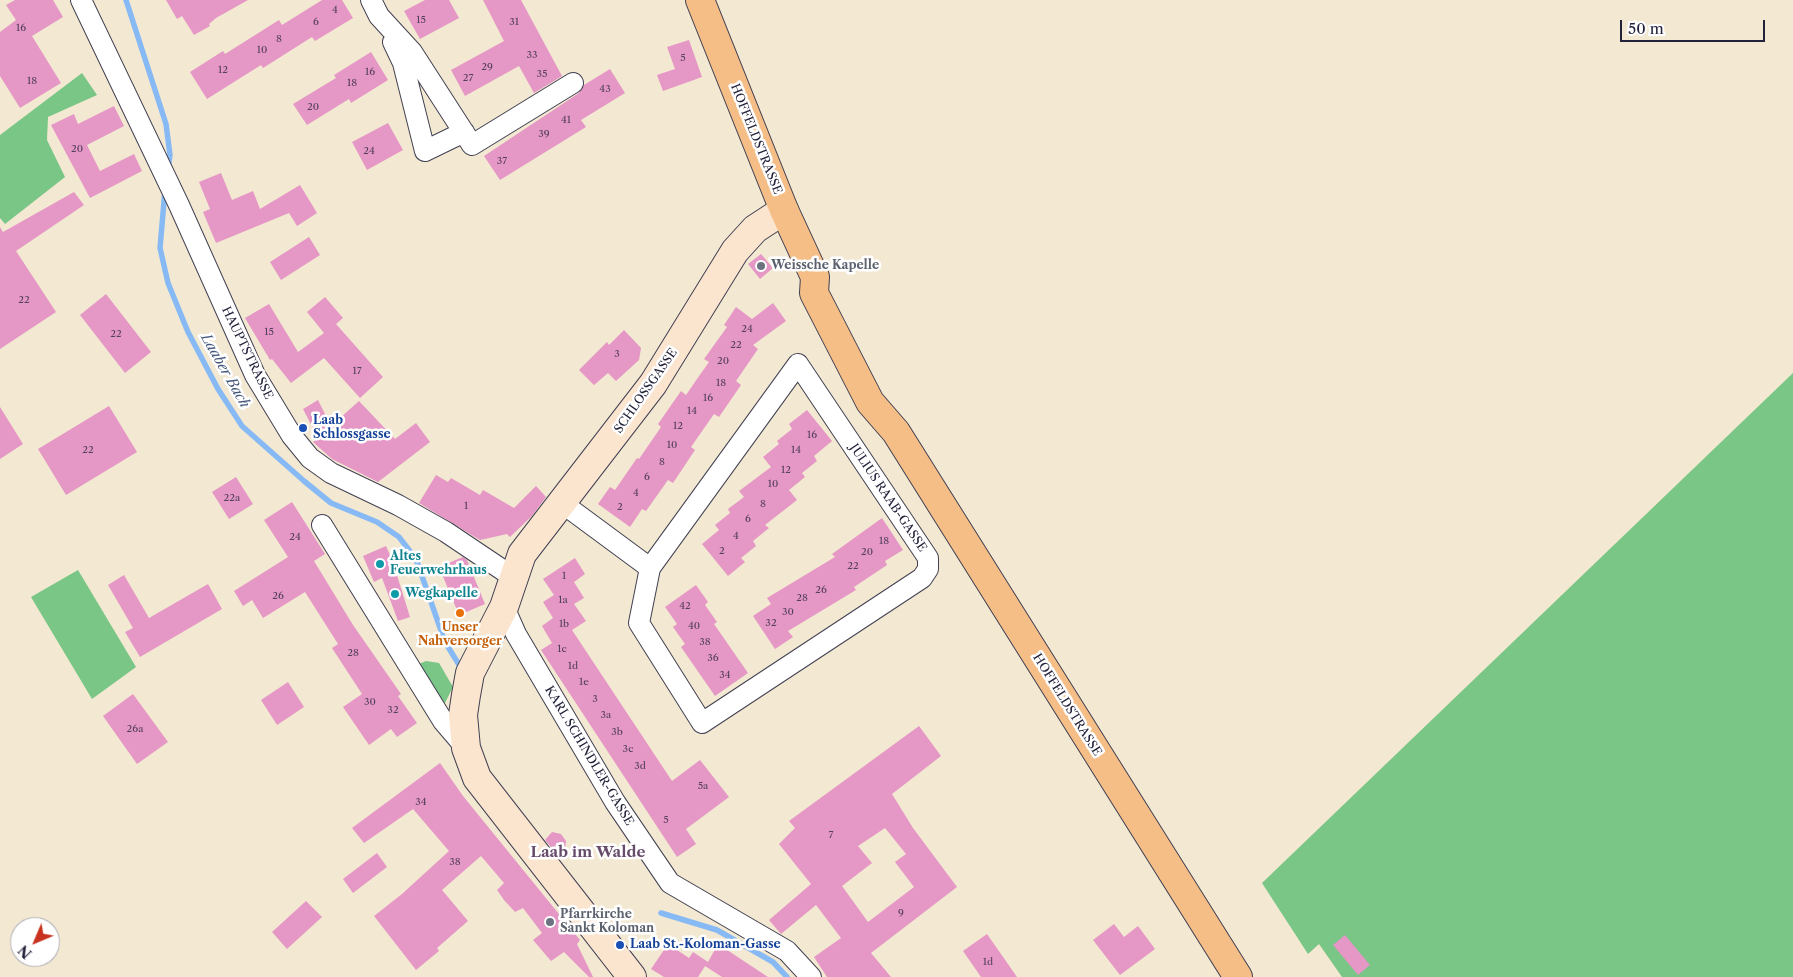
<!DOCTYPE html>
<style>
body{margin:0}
#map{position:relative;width:1793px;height:977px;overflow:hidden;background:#f3e8d1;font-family:"Libre Caslon Text",serif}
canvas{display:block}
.north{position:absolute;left:10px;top:917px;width:50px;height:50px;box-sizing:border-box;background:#fff;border:1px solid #a7a7b1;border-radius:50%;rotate:225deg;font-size:14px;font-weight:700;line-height:20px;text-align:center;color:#22223b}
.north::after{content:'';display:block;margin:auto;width:18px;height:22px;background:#c8321e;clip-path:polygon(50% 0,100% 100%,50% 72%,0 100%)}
.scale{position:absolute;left:1620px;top:20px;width:145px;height:22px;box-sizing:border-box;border:2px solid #22223b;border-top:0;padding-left:6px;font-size:15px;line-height:18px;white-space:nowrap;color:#22223b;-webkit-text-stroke:4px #fff;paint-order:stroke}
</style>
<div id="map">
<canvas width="1793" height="977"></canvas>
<div class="north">N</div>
<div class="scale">50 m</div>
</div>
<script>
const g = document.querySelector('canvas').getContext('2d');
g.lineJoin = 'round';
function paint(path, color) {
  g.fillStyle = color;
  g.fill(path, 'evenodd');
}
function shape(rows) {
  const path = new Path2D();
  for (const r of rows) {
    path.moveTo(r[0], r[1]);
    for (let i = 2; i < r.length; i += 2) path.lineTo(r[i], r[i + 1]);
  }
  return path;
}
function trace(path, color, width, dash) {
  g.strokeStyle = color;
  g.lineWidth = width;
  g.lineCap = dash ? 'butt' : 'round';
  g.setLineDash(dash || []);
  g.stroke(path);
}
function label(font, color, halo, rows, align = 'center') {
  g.font = font + ' "Libre Caslon Text",serif';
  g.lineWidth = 5;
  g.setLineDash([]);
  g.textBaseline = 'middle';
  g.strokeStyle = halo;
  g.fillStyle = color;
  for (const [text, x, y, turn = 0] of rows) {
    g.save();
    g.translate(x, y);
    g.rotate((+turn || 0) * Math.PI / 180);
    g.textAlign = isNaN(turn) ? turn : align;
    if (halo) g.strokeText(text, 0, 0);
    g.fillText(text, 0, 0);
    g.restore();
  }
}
const green = shape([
 [82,73,97,95,48,117,47,140,65,177,5,224,0,218,0,135],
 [1793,373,1793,977,1342,977,1319,944,1308,954,1262,883],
 [78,570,136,667,92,699,31,597],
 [426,661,439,663,453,687,443,707,419,664]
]);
const stream = shape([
 [126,0,166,124,170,155,168,169],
 [165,190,160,248,168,283,188,332,218,389,242,426,304,481,331,503,377,522,399,537,416,559,445,642,461,668],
 [661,913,717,930,773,962,787,977]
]);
const building = shape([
 [15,0,53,0,63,17,32,36,61,83,20,108,0,76,0,32,16,20,6,5],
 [166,0,248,0,216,18,209,24,210,26,194,35,182,16,177,19],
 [322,0,342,0,353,18,315,41,312,37,263,68,261,65,207,99,190,72,223,51,225,54,279,20,282,25],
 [425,0,449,0,459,18,420,39,404,11],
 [483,0,521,0,562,76,534,93,519,66,465,96,451,70,504,41],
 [689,40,702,77,663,91,657,75,675,69,667,47],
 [371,52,388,80,351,103,349,99,307,125,293,104,336,78,334,75],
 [610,69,625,93,581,120,586,127,500,180,484,156,579,93,584,85],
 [114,106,124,126,87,145,100,171,134,154,142,171,90,198,51,125,74,114,78,124],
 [388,123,403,150,367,170,352,142],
 [221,173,232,200,253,191,260,209,300,185,317,213,297,226,289,213,216,243,203,212,210,209,199,182],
 [74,192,84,205,16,251,56,312,0,349,0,227,3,232],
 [309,237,320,255,281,280,270,262],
 [761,254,773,268,760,279,748,264],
 [106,294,151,352,125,373,80,315],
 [325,297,343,318,336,324,383,377,360,398,324,358,291,383,272,359,270,360,245,318,269,304,298,352,324,333,307,312],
 [773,303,786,321,753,345,758,349,736,381,741,385,719,417,714,414,691,447,695,450,673,483,668,480,646,511,642,509,630,527,598,504,610,487,615,490,637,458,639,459,661,427,658,424,681,391,686,395,697,379,709,362,704,359,727,327,724,325,736,307,752,319],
 [624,330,641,348,639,360,616,381,608,373,594,385,579,370,607,342,609,345],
 [318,400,331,426,359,401,395,439,416,423,430,442,378,482,332,459,313,442,318,438,303,409],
 [109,406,137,452,66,495,38,449],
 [0,407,23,444,0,459],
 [807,410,832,441,814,456,817,461,802,473,805,477,789,490,797,500,765,525,769,528,753,541,756,546,741,558,745,562,728,576,702,544,719,530,715,525,730,513,728,509,744,497,739,491,771,467,763,457,779,444,777,441,792,429,789,424],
 [436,475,448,482,451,478,480,495,483,490,514,508,536,486,546,497,532,516,510,537,507,534,480,540,419,503],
 [236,477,253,504,229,519,212,492],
 [292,502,325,554,314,561,353,625,401,694,398,696,417,723,397,737,391,729,369,745,343,707,362,694,332,648,338,644,305,592,263,618,252,600,243,606,234,591,288,557,264,520],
 [882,518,903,550,885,561,887,565,854,587,856,590,788,631,793,637,775,649,753,616,771,604,767,598,835,557,832,554],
 [386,546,397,571,396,572,410,617,398,621,382,578,374,582,363,556],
 [463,557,467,560,485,604,459,615,439,567],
 [575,558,585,574,574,582,584,598,574,604,586,621,572,630,672,781,700,760,729,797,686,829,696,844,677,857,541,650,552,643,542,626,553,618,543,602,554,595,543,579],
 [124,575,149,618,208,584,222,609,140,657,125,632,133,628,108,585],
 [696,585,708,602,705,605,717,622,714,624,748,673,715,696,681,647,685,644,673,627,677,624,665,607],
 [288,682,304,707,277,725,261,700],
 [133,694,168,742,137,764,103,716],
 [919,726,941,756,892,794,913,828,957,887,871,953,891,977,827,977,814,957,841,938,816,905,781,934,769,920,811,884,779,844,795,828,789,821],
 [885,828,906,854,895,862,914,887,868,922,842,886,872,863,858,846],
 [440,763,463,796,580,940,577,944,593,977,589,977,564,952,551,961,533,940,542,933,523,908,515,912,504,900,497,890,504,883,481,856,442,890,468,921,437,948,439,951,416,970,374,916,402,894,449,851,413,809,364,843,352,828],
 [552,832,561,834,566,841,565,850,558,855,545,840],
 [377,853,387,867,353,893,343,879],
 [306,901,322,917,287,949,272,932],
 [1114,924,1124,937,1138,926,1155,949,1120,975,1093,940],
 [987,934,1017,977,981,977,963,951],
 [1345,935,1370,965,1358,975,1333,945],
 [668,944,689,958,693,952,708,962,718,944,768,977,722,977,705,966,707,963,698,977,664,977,651,969]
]);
const street = shape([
 [81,0,179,205,255,375,292,436,310,458,331,473,398,505,446,532,513,577],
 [371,0,379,16,412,52,472,145,573,83],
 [393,42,403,63,425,151,464,132],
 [562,503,650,568,798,364,928,558,928,569,922,578,702,723,639,623,650,568],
 [322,525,443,721,466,748],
 [504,607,516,634,615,802,670,883,787,951,811,977]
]);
const secondary = shape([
 [632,977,477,778,466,748,463,715,466,695,470,673,504,607,522,554,653,384,735,251,755,229,784,210]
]);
const primary = shape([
 [700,0,784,210,815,277,814,293,870,402,896,432,1238,977]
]);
const markers = [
 [761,266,5,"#6b7280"],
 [303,428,5,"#1a4fb4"],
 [380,564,5,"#0f9aa8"],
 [395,594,5,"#0f9aa8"],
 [460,613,5,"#e8710a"],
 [550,922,5,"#6b7280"],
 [620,945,5,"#1a4fb4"]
];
const numberNames = [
 ["4",335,10],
 ["15",421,20],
 ["6",316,22],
 ["31",514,22],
 ["16",21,28],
 ["8",279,39],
 ["10",262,50],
 ["33",532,55],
 ["5",683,58],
 ["29",487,67],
 ["12",223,70],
 ["16",370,72],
 ["35",542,74],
 ["27",468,78],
 ["18",32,81],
 ["18",352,83],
 ["43",605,89],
 ["20",313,107],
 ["41",566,120],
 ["39",544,134],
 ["20",77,149],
 ["24",369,151],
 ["37",502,161],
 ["22",24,300],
 ["24",747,329],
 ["15",269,332],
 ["22",116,334],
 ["22",736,345],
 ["3",617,354],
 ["20",723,361],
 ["17",357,371],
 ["18",721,383],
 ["16",708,398],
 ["14",692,411],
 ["12",678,426],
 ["16",812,435],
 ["10",672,445],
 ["22",88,450],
 ["14",796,450],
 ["8",662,462],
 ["12",786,470],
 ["6",647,477],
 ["10",773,484],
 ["4",636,493],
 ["22a",232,498],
 ["8",763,504],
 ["1",466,506],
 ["2",620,507],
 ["6",748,519],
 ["4",736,536],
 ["24",295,537],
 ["18",884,541],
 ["2",722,551],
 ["20",867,552],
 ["22",853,566],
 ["1",564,576],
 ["26",821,590],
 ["26",278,596],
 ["28",802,598],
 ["1a",563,600],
 ["42",685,606],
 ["30",788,612],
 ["32",771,623],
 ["1b",564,624],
 ["40",694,626],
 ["38",705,642],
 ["1c",562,649],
 ["28",353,653],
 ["36",713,658],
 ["1d",573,666],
 ["34",725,675],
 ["1e",584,682],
 ["3",595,699],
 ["30",370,702],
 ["32",393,710],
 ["3a",606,715],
 ["26a",135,729],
 ["3b",617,732],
 ["3c",628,749],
 ["3d",640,766],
 ["5a",703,786],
 ["34",421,802],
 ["5",666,820],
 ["7",831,835],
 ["38",455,862],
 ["9",901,913],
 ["1d",988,962]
];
const streetNames = [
 ["HOFFELDSTRASSE",756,139,68],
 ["HAUPTSTRASSE",247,353,64],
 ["SCHLOSSGASSE",646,391,-55],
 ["JULIUS RAAB-GASSE",888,498,56],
 ["HOFFELDSTRASSE",1067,705,58],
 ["KARL SCHINDLER-GASSE",589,756,59]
];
const worshipNames = [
 ["Weissche Kapelle",771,266],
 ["Pfarrkirche",560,915],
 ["Sankt Koloman",560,929]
];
const transitNames = [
 ["Laab",313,421],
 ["Schlossgasse",313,435],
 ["Laab St.-Koloman-Gasse",630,945]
];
const cultureNames = [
 ["Altes",390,557],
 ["Feuerwehrhaus",390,571],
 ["Wegkapelle",405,594]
];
const foodNames = [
 ["Unser",460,628],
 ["Nahversorger",460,642]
];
const waterNames = [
 ["Laaber Bach",225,371,60]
];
const quarterNames = [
 ["Laab im Walde",588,853]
];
paint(green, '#79c686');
trace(stream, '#87baf5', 5.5);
paint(building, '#e597c5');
trace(street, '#414052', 22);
trace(secondary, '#414052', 30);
trace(primary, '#414052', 30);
trace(street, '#fff', 20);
trace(secondary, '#fbe5cf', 28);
trace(primary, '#f6be87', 28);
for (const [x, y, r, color] of markers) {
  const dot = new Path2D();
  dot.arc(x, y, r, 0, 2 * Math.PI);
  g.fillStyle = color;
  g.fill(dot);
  trace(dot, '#fff', 2);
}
label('10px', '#533f5e', null, numberNames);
label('12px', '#22223b', '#fff', streetNames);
label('bold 12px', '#5b616d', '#fff', worshipNames, 'left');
label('bold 12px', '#164399', '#fff', transitNames, 'left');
label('bold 12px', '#0d838f', '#fff', cultureNames, 'left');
label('bold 12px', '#c56008', '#fff', foodNames);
label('italic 14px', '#45577c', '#fff', waterNames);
label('bold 15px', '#664b6b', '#fff', quarterNames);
</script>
